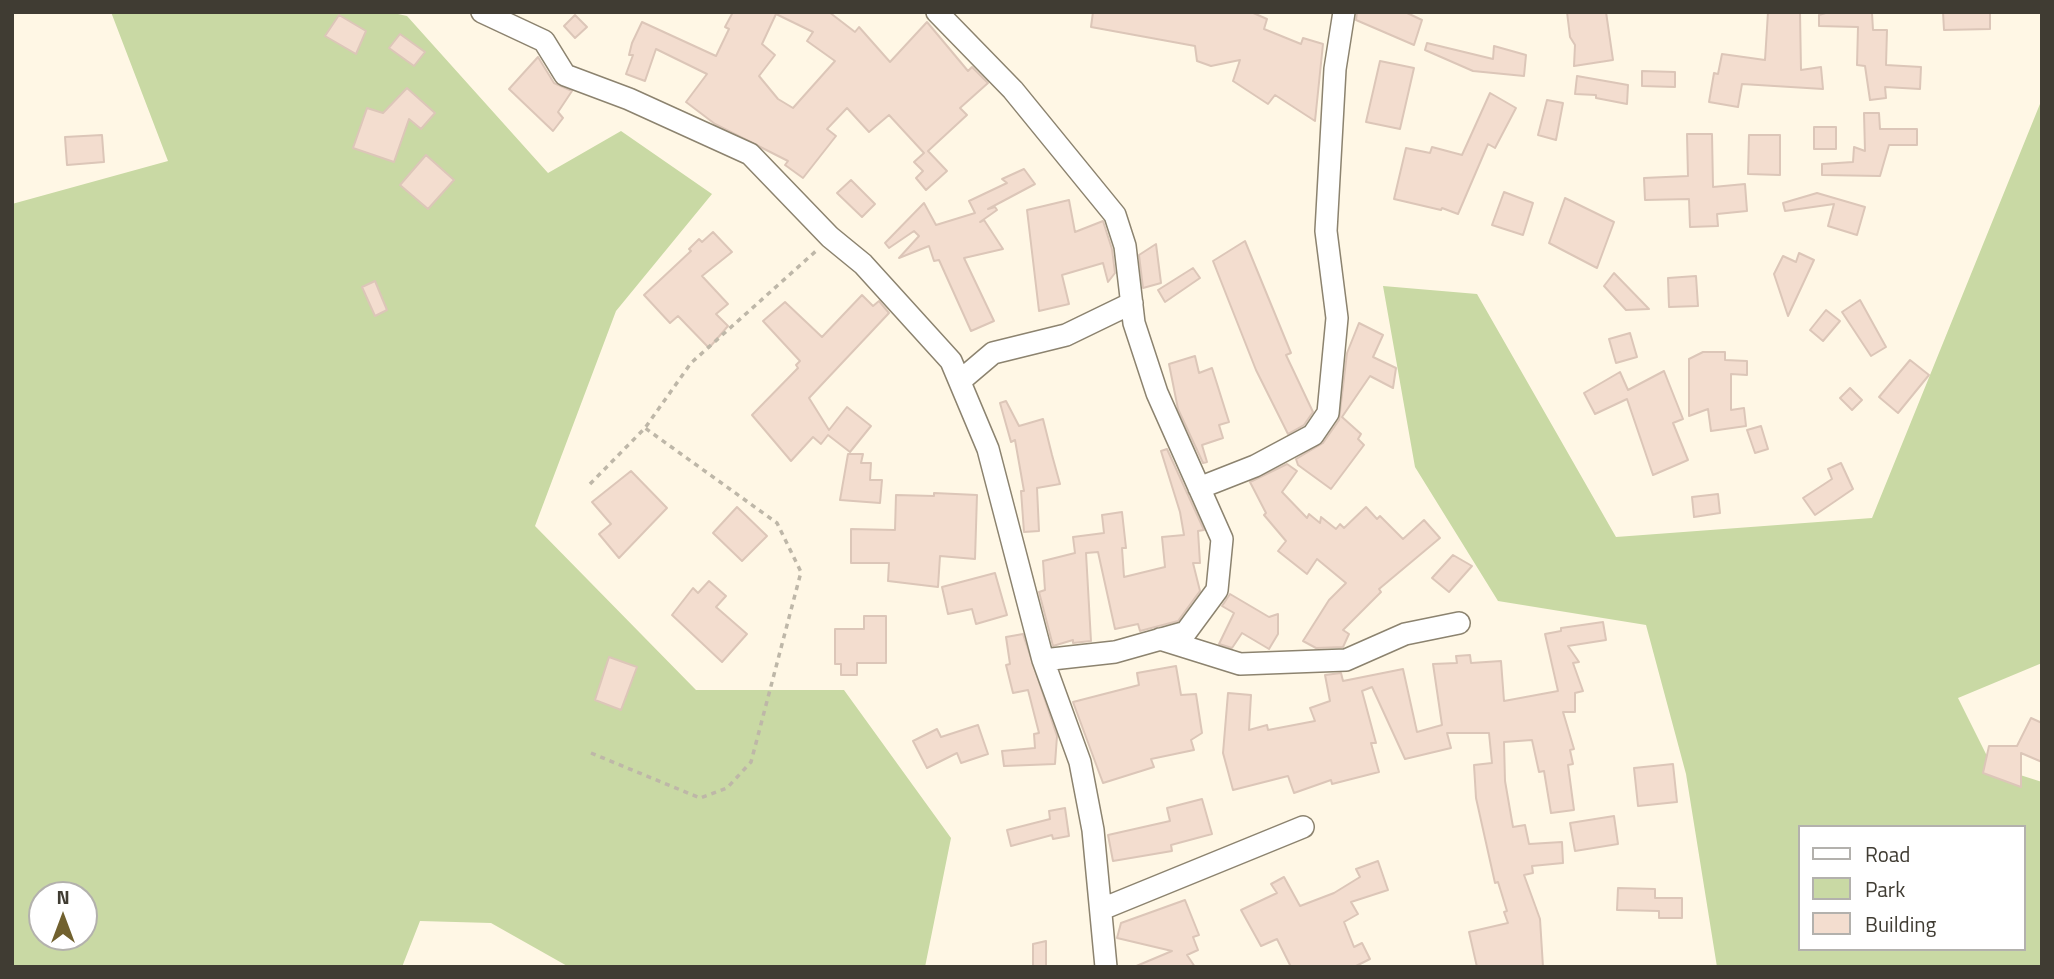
<!DOCTYPE html>
<html>
<head>
<meta charset="utf-8">
<style>
	body { margin:0 }
	#map { position:relative; width:2054px; height:979px; overflow:hidden; background:#fff7e5; font-family:"Titillium Web",sans-serif }
	canvas { display:block }
	.frame { position:absolute; inset:0; border:14px solid #403c33; pointer-events:none }
	.legend { position:absolute; left:1798px; top:825px; width:228px; height:126px; box-sizing:border-box; background:#fff; border:2px solid #b3b1ad; margin:0; padding:9px 12px; list-style:none; font-size:21px; color:#403c33 }
	.legend li { display:flex; align-items:center; gap:14px; height:35px }
	.legend b { width:35px; border:2px solid #b3b1ad }
	.north { position:absolute; left:28px; top:881px; width:70px; height:70px; box-sizing:border-box; background:#fff; border:2px solid #b3b1ad; border-radius:50%; rotate:0deg; font-size:19px; font-weight:700; line-height:28px; text-align:center; color:#403c33 }
	.north::after { content:''; display:block; margin:auto; width:24px; height:32px; background:#71612f; clip-path:polygon(50% 0,100% 100%,50% 72%,0 100%) }
</style>
</head>
<body>
<div id="map">
<canvas width="2054" height="979"></canvas>
<div class="frame"></div>
<ul class="legend">
<li><b style="height:9px;background:#fff"></b>Road</li>
<li><b style="height:19px;background:#c9d9a4"></b>Park</li>
<li><b style="height:19px;background:#f3ddcf"></b>Building</li>
</ul>
<div class="north">N</div>
</div>
<script>
const ctx = document.querySelector('canvas').getContext('2d');
ctx.lineJoin = 'round';
function fill(path, color) {
  ctx.fillStyle = color;
  ctx.fill(path, 'evenodd');
}
function trace(path, color, width, dash) {
  ctx.strokeStyle = color;
  ctx.lineWidth = width;
  ctx.lineCap = dash ? 'butt' : 'round';
  ctx.setLineDash(dash || []);
  ctx.stroke(path);
}
fill(new Path2D(`
	M111,12H389L407,16L548,173L621,131L712,194L616,311L535,526L696,690H844L951,838L925,967H569L491,923L420,921L402,967H12V204L168,161ZM42,895H84V937H42Z
	M2042,99V663L1958,698L1992,766L2042,782V967H1717L1686,774L1646,625L1498,601L1415,467L1383,286L1477,294L1616,537L1872,518ZM1800,827H2024V949H1800Z`), '#c9d9a4');
const building = new Path2D(`
	M733,12H829L855,32L859,27L890,62L927,22L968,71L972,67L988,83L960,108L967,115L928,151L947,171L926,190L916,178L923,171L914,162L924,153L889,115L869,132L847,108L827,129L836,136L803,178L785,165L788,161L715,124L686,102L707,74L656,49L645,81L626,74L633,55H629L632,43L642,22L716,56L729,29L725,27ZM776,14L813,32L807,41L835,61L793,108L778,99L759,76L775,55L762,44Z
	M1093,12H1251L1267,19L1264,29L1301,44L1303,38L1323,44L1315,121L1275,95L1268,104L1233,81L1240,60L1211,66L1197,61L1195,46L1091,27Z
	M1357,12H1405L1422,20L1414,45L1356,20Z
	M1567,12H1606L1613,60L1574,66L1575,45L1570,37Z
	M1768,12H1800L1801,70L1821,67L1823,89L1742,84L1738,107L1709,102L1714,73L1718,74L1722,54L1765,60Z
	M1829,12L1872,13L1873,30H1887L1886,65L1921,67L1920,89L1885,87L1886,98L1870,100L1865,66L1857,65L1858,27L1819,26V15Z
	M1943,12H1990V29L1944,30Z
	M339,15L366,31L356,54L325,36Z
	M575,15L587,27L575,38L564,26Z
	M400,34L425,52L414,66L389,48Z
	M1427,43L1493,59L1494,46L1526,55L1524,76L1473,71L1425,50Z
	M538,57L554,83L572,91L558,112L563,118L553,131L509,89Z
	M1380,61L1414,68L1400,129L1366,122Z
	M1642,71L1675,72V87L1642,86Z
	M1577,76L1628,85L1627,104L1596,98V95L1575,94Z
	M407,88L435,113L421,129L409,119L394,162L353,148L367,108L383,113Z
	M1490,93L1516,108L1495,148L1488,144L1458,214L1442,208L1441,210L1394,199L1406,148L1430,153L1432,147L1462,155Z
	M1547,100L1563,103L1556,140L1538,135Z
	M1864,113H1879L1880,129H1917V145H1889L1880,176L1822,175V164L1853,162L1854,147L1865,151Z
	M1814,127H1836V149H1814Z
	M1687,134H1712L1713,187L1745,184L1747,211L1717,214L1718,226L1690,227L1689,199L1645,200L1644,178L1688,176Z
	M102,135L104,162L67,165L65,137Z
	M1749,135H1780V175L1748,174Z
	M426,155L454,180L428,209L400,185Z
	M1024,169L1035,184L988,209L995,207L997,210L980,222L984,220L1003,249L964,258L994,321L971,331L939,260L934,261L929,246L899,258L919,236L914,231L889,248L885,243L924,203L936,225L975,213L969,201L1007,183L1002,179Z
	M851,180L875,204L862,217L837,193Z
	M1504,192L1533,203L1523,235L1492,225Z
	M1817,193L1865,207L1857,235L1828,226L1834,204L1785,211L1783,203Z
	M1565,198L1614,222L1597,268L1549,243Z
	M1069,200L1075,232L1103,221L1112,249L1115,273L1108,282L1103,263L1062,275L1069,304L1039,311L1027,210Z
	M713,232L732,252L702,276L728,304L716,314L728,326L709,348L678,316L670,323L644,295L691,251L689,249L699,239L702,242Z
	M1245,241L1291,353L1286,355L1313,412L1304,425L1288,434L1256,370L1213,261Z
	M1156,244L1161,283L1143,288L1139,255Z
	M1799,253L1814,260L1788,316L1774,274L1783,256L1796,262Z
	M1193,268L1200,278L1165,302L1158,290Z
	M1614,273L1649,309L1626,310L1604,286Z
	M1696,276L1698,306L1669,307L1668,278Z
	M375,281L387,310L375,316L362,287Z
	M862,295L873,306L879,301L889,313L809,398L829,430L847,407L871,426L850,452L828,435L821,444L813,437L791,461L752,415L798,368L796,365L800,361L763,321L785,302L822,337Z
	M1860,300L1886,347L1871,356L1842,312Z
	M1826,310L1840,321L1823,341L1810,330Z
	M1359,323L1383,335L1373,357L1396,368L1393,388L1370,376L1342,417L1361,434L1358,439L1364,445L1331,489L1298,465L1296,459L1323,443L1339,420L1347,353Z
	M1630,333L1637,357L1616,363L1609,339Z
	M1703,352H1725V360L1747,361V375L1731,374V410L1744,408L1746,426L1711,431L1708,409L1689,416V359Z
	M1195,356L1199,373L1212,368L1229,422L1219,425L1223,438L1202,445L1207,462L1203,463L1178,409L1169,364Z
	M1910,360L1929,375L1898,413L1879,397Z
	M1664,371L1683,419L1673,423L1688,460L1653,475L1627,399L1595,414L1584,393L1620,372L1628,390Z
	M1850,388L1862,400L1852,410L1840,398Z
	M1006,401L1019,426L1043,419L1052,455L1060,484L1037,488L1039,531L1024,532L1021,491H1024L1015,440L1011,442L1000,403Z
	M1761,426L1768,449L1755,453L1747,430Z
	M1167,449L1204,530L1198,531L1200,563H1193L1200,591L1178,621L1140,631L1138,624L1115,629L1098,552L1086,553L1091,641L1073,643V640L1053,646L1039,592L1045,590L1043,561L1075,553L1073,537L1104,533L1102,515L1122,512L1126,548H1122L1124,577L1165,567L1162,537L1184,535L1180,512L1161,451Z
	M848,454H863L861,463H871L870,480H882L880,503L840,500Z
	M1841,463L1853,489L1815,515L1803,498L1832,479L1828,469Z
	M1287,464L1297,471L1282,492L1307,518L1309,514L1320,523L1321,517L1336,529L1340,524L1344,528L1366,507L1377,519L1380,516L1403,539L1424,520L1440,538L1379,589L1381,592L1343,630L1349,634L1343,647L1316,648L1303,641L1329,600L1346,583L1317,559L1307,574L1278,551L1286,541L1264,515L1266,513L1250,482Z
	M631,471L667,508L619,558L599,534L611,524L592,502Z
	M934,493L977,495L975,559L940,556L938,587L888,581L889,563H851V529L895,530L896,495L934,496Z
	M1718,494L1720,513L1694,517L1692,497Z
	M737,507L767,536L742,561L713,533Z
	M1453,555L1472,566L1449,592L1432,578Z
	M995,573L1007,615L976,624L972,609L948,614L942,587Z
	M709,581L726,596L716,607L747,634L722,662L672,615L693,588L698,593Z
	M1230,594L1269,617L1278,614V634L1269,649L1242,633L1232,648L1219,644L1234,613L1222,606Z
	M864,616H886V663H857V675H841V664H835V629H864Z
	M1603,622L1606,640L1568,646L1579,662L1573,663L1583,691L1575,693V712H1563L1574,749L1570,750L1573,764L1568,765L1574,810L1551,813L1544,771L1539,772L1532,740L1504,742L1505,781L1513,827L1525,825L1529,844L1562,842L1563,863L1532,866L1533,873L1524,875L1540,919L1543,967H1477L1469,932L1508,923L1504,912L1507,911L1498,882L1495,883L1476,798L1474,765L1492,763L1489,733H1447L1451,748L1405,759L1372,687L1362,691L1376,743H1371L1379,772L1332,784L1331,780L1294,793L1288,776L1233,790L1223,753L1228,693L1251,695L1249,730L1267,725L1268,730L1315,721L1310,708L1330,701L1325,675L1341,673L1343,681L1403,669L1417,732L1442,725L1433,664L1457,663L1456,656L1470,655L1471,663L1501,661L1504,701L1558,691L1545,634L1561,631V628Z
	M1023,634L1057,736L1055,764L1004,766L1002,751L1035,748L1034,734L1039,733L1028,690L1013,693L1006,665L1010,664L1006,637Z
	M609,657L637,667L621,710L595,700Z
	M1176,666L1181,695L1196,694L1202,733L1191,740L1194,750L1151,759L1154,767L1103,783L1073,702L1139,685L1137,673Z
	M2031,718L2042,723V762L2021,753V787L1983,773L1989,746H2017Z
	M978,725L988,754L961,763L957,753L927,768L913,741L937,729L941,737Z
	M1673,764L1677,802L1638,806L1634,768Z
	M1202,799L1212,834L1171,845L1172,851L1113,861L1108,835L1170,821L1167,808Z
	M1065,808L1069,836L1053,839L1052,835L1011,846L1007,830L1050,819L1049,811Z
	M1614,816L1618,844L1575,851L1570,823Z
	M1378,861L1388,890L1351,902L1358,914L1344,922L1354,947L1362,943L1370,959L1354,967H1291L1277,939L1261,946L1241,910L1277,893L1271,884L1284,877L1300,906L1334,893L1360,877L1356,869Z
	M1618,888L1655,889V898H1682V918H1659V911L1617,910Z
	M1185,900L1199,935L1193,937L1198,950L1187,955L1195,967H1134L1172,951L1117,938L1121,923Z
	M1046,941V967H1033V944Z`);
fill(building, '#f3ddcf');
trace(building, '#dcc6b8', 2);
const minor = new Path2D(`
	M482,12L544,41L565,75L629,99L750,154L830,237L863,264L951,361L988,449L1043,660L1080,762L1093,830L1106,967
	M937,12L1013,90L1115,215L1125,246L1134,323L1157,393L1222,539L1217,590L1186,632L1115,652L1043,660
	M960,381L993,353L1066,335L1132,303
	M1199,488L1255,466L1313,435L1328,413L1337,318L1326,231L1335,69L1344,12
	M1160,639L1240,664L1346,660L1405,634L1459,623
	M1102,909L1303,827`);
trace(minor, '#8c836f', 24);
trace(new Path2D(`
	M590,484L645,428L691,363L816,251
	M591,753L700,798L727,788L751,762L801,572L777,523L645,428`), '#beb7a8', 3.5, [5, 5]);
trace(minor, '#fff', 21);
</script>
</body>
</html>
